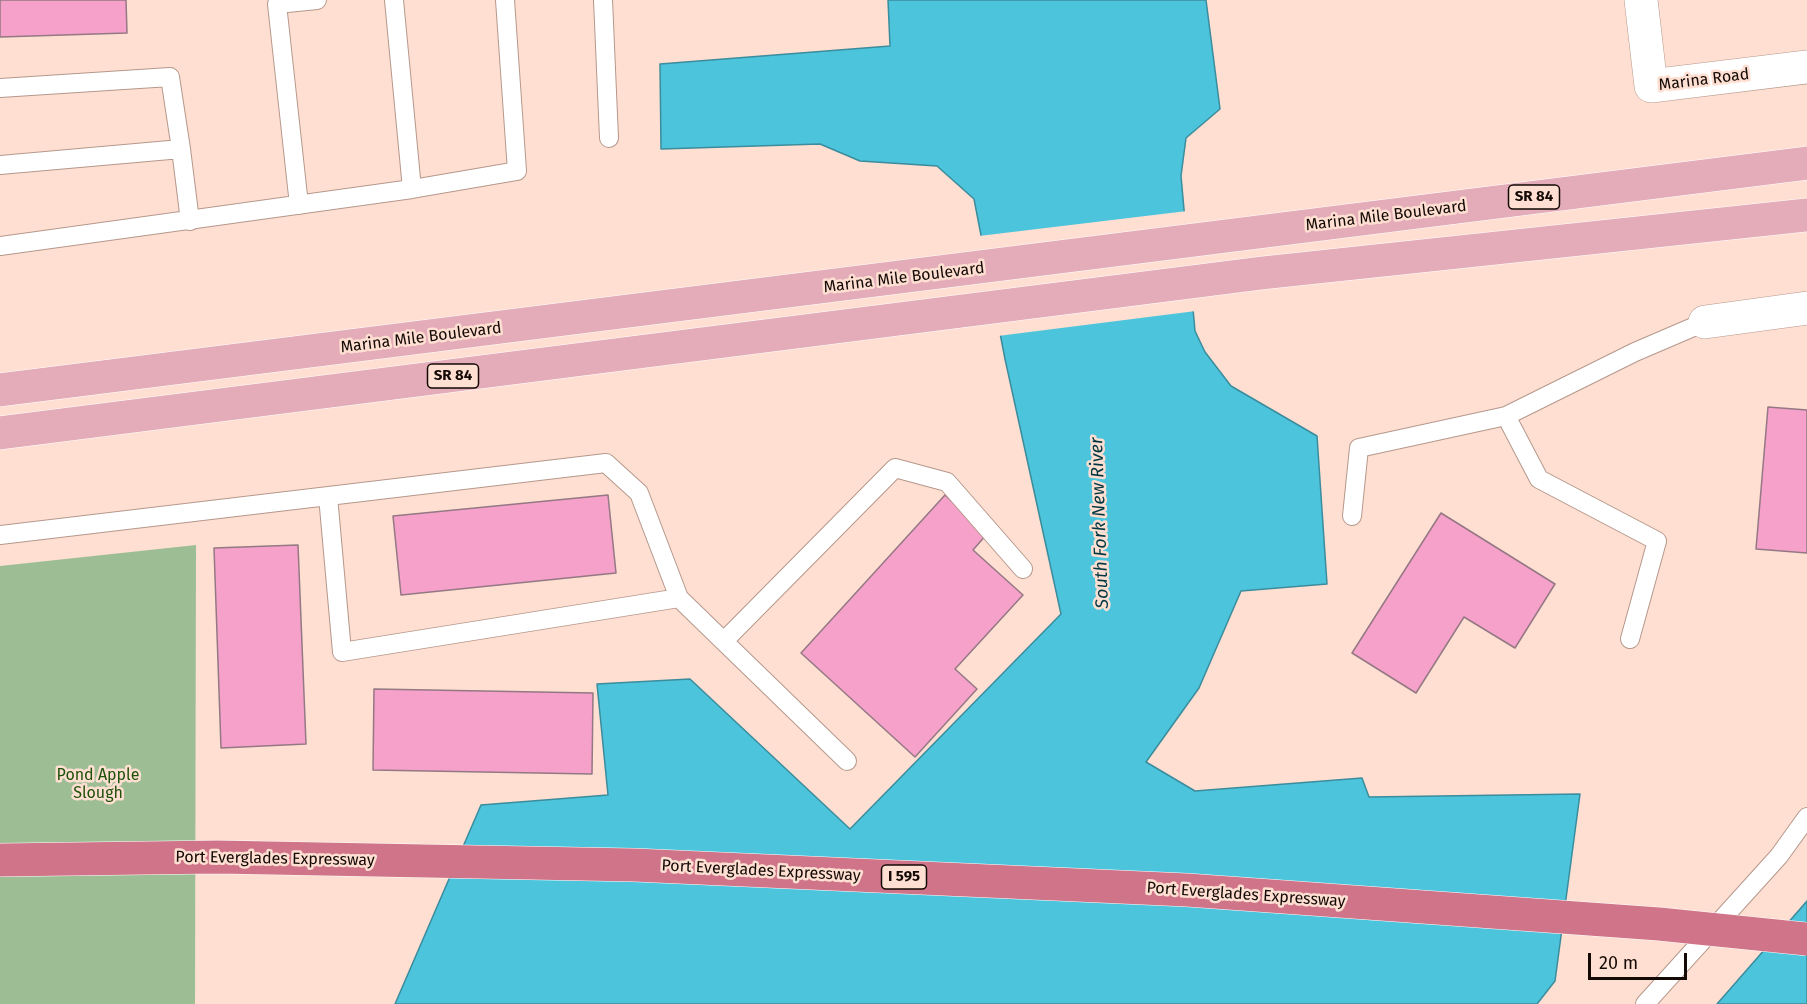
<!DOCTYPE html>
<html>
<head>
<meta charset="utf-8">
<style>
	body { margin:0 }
	#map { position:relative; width:1807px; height:1004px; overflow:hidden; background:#fedfd2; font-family:"Fira Sans",sans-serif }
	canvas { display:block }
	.scale { position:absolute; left:1588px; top:953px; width:99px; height:27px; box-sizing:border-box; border:3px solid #130905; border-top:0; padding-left:8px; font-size:18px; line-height:21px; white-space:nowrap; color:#130905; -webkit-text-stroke:4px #fedfd2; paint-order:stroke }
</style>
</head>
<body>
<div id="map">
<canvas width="1807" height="1004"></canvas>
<div class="scale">20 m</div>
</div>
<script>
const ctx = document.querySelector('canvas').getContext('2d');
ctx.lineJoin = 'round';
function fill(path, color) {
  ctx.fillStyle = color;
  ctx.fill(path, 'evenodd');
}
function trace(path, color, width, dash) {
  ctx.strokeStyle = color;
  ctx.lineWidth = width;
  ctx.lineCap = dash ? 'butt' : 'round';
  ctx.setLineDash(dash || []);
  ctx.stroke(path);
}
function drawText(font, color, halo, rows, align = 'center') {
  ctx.font = font + ' "Fira Sans",sans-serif';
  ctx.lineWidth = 5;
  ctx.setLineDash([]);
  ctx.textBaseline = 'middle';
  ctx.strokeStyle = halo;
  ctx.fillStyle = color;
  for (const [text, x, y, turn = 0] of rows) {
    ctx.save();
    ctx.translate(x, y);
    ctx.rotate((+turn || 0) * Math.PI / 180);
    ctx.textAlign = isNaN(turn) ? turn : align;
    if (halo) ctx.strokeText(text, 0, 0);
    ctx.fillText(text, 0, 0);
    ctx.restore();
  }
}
fill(new Path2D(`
	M196,545L195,1004H0V566Z`), '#9dbe94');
const water = new Path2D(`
	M888,0H1206L1220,109L1186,138L1181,176L1195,331L1205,352L1231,386L1317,436L1327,584L1241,591L1199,688L1146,762L1195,791L1362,778L1369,797L1580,794L1555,981L1537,1004H395L481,805L608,795L597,684L690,679L850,829L1061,614L1005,359L974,199L937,166L860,161L820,144L661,149L660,64L890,46Z
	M1807,901V1004H1717Z`);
fill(water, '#4cc4dc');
trace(water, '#3b8c9c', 1.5);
fill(new Path2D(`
	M1187,211L1196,311L998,336L979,236Z`), '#fedfd2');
const building = new Path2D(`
	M0,0H126L127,33L0,37Z
	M1768,407L1807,410V553L1756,549Z
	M608,495L616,573L401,595L393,516Z
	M945,495L987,534L973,550L1023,595L955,669L977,689L915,757L801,653Z
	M1441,513L1555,584L1515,648L1464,617L1416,693L1352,653Z
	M298,545L306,744L221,748L214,548Z
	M374,689L593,693L592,774L373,770Z`);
fill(building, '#f6a1c9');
trace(building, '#947884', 1.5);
const lane = new Path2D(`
	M394,0L412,189
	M603,0L609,138
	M0,88L170,77L181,149
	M0,165L181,149L190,221
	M299,205L277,4L317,0
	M0,246L412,189L517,171L505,0
	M1506,416L1539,479L1657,541L1630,639
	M1352,516L1359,448L1506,416L1635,352L1705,322
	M0,535L606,463L639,493L679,598L342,652L328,496
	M679,598L847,761
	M724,641L895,468L947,482L1023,569
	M1645,1004L1779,856L1807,817`);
const street = new Path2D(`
	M1641,0L1651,86L1807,67
	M1705,322L1807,308`);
const primary = new Path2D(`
	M0,390L1807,163
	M0,433L1262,273L1807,215`);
trace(lane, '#b5988c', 20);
trace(street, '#b5988c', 34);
trace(primary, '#fff', 34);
trace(lane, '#fff', 18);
trace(street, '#fff', 33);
trace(primary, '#e3acb8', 33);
const highwayBridge = new Path2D(`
	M0,860L218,857L634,865L1187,890L1659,924L1807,939`);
trace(highwayBridge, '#fff', 34, []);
trace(highwayBridge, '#d07589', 33);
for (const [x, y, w] of [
	[1534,197,51],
	[453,376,51],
	[904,877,45]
]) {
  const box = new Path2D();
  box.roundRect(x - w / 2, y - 12, w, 24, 4.5);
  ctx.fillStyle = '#fedfd2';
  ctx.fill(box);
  trace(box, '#130905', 1.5);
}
drawText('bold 15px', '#130905', null, [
	["SR 84",1534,197],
	["SR 84",453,376],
	["I 595",904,877]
]);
drawText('16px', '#130905', '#fedfd2', [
	["Marina Road",1704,80,-7],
	["Marina Mile Boulevard",1386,216,-7],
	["Marina Mile Boulevard",904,278,-7],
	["Marina Mile Boulevard",421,338,-7],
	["Port Everglades Expressway",275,859,1],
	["Port Everglades Expressway",761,871,3],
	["Port Everglades Expressway",1246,895,4]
]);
drawText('16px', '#1e510a', '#fedfd2', [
	["Pond Apple",98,776],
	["Slough",98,794]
]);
drawText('italic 18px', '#003842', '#fedfd2', [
	["South Fork New River",1100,523,-92]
]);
</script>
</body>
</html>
